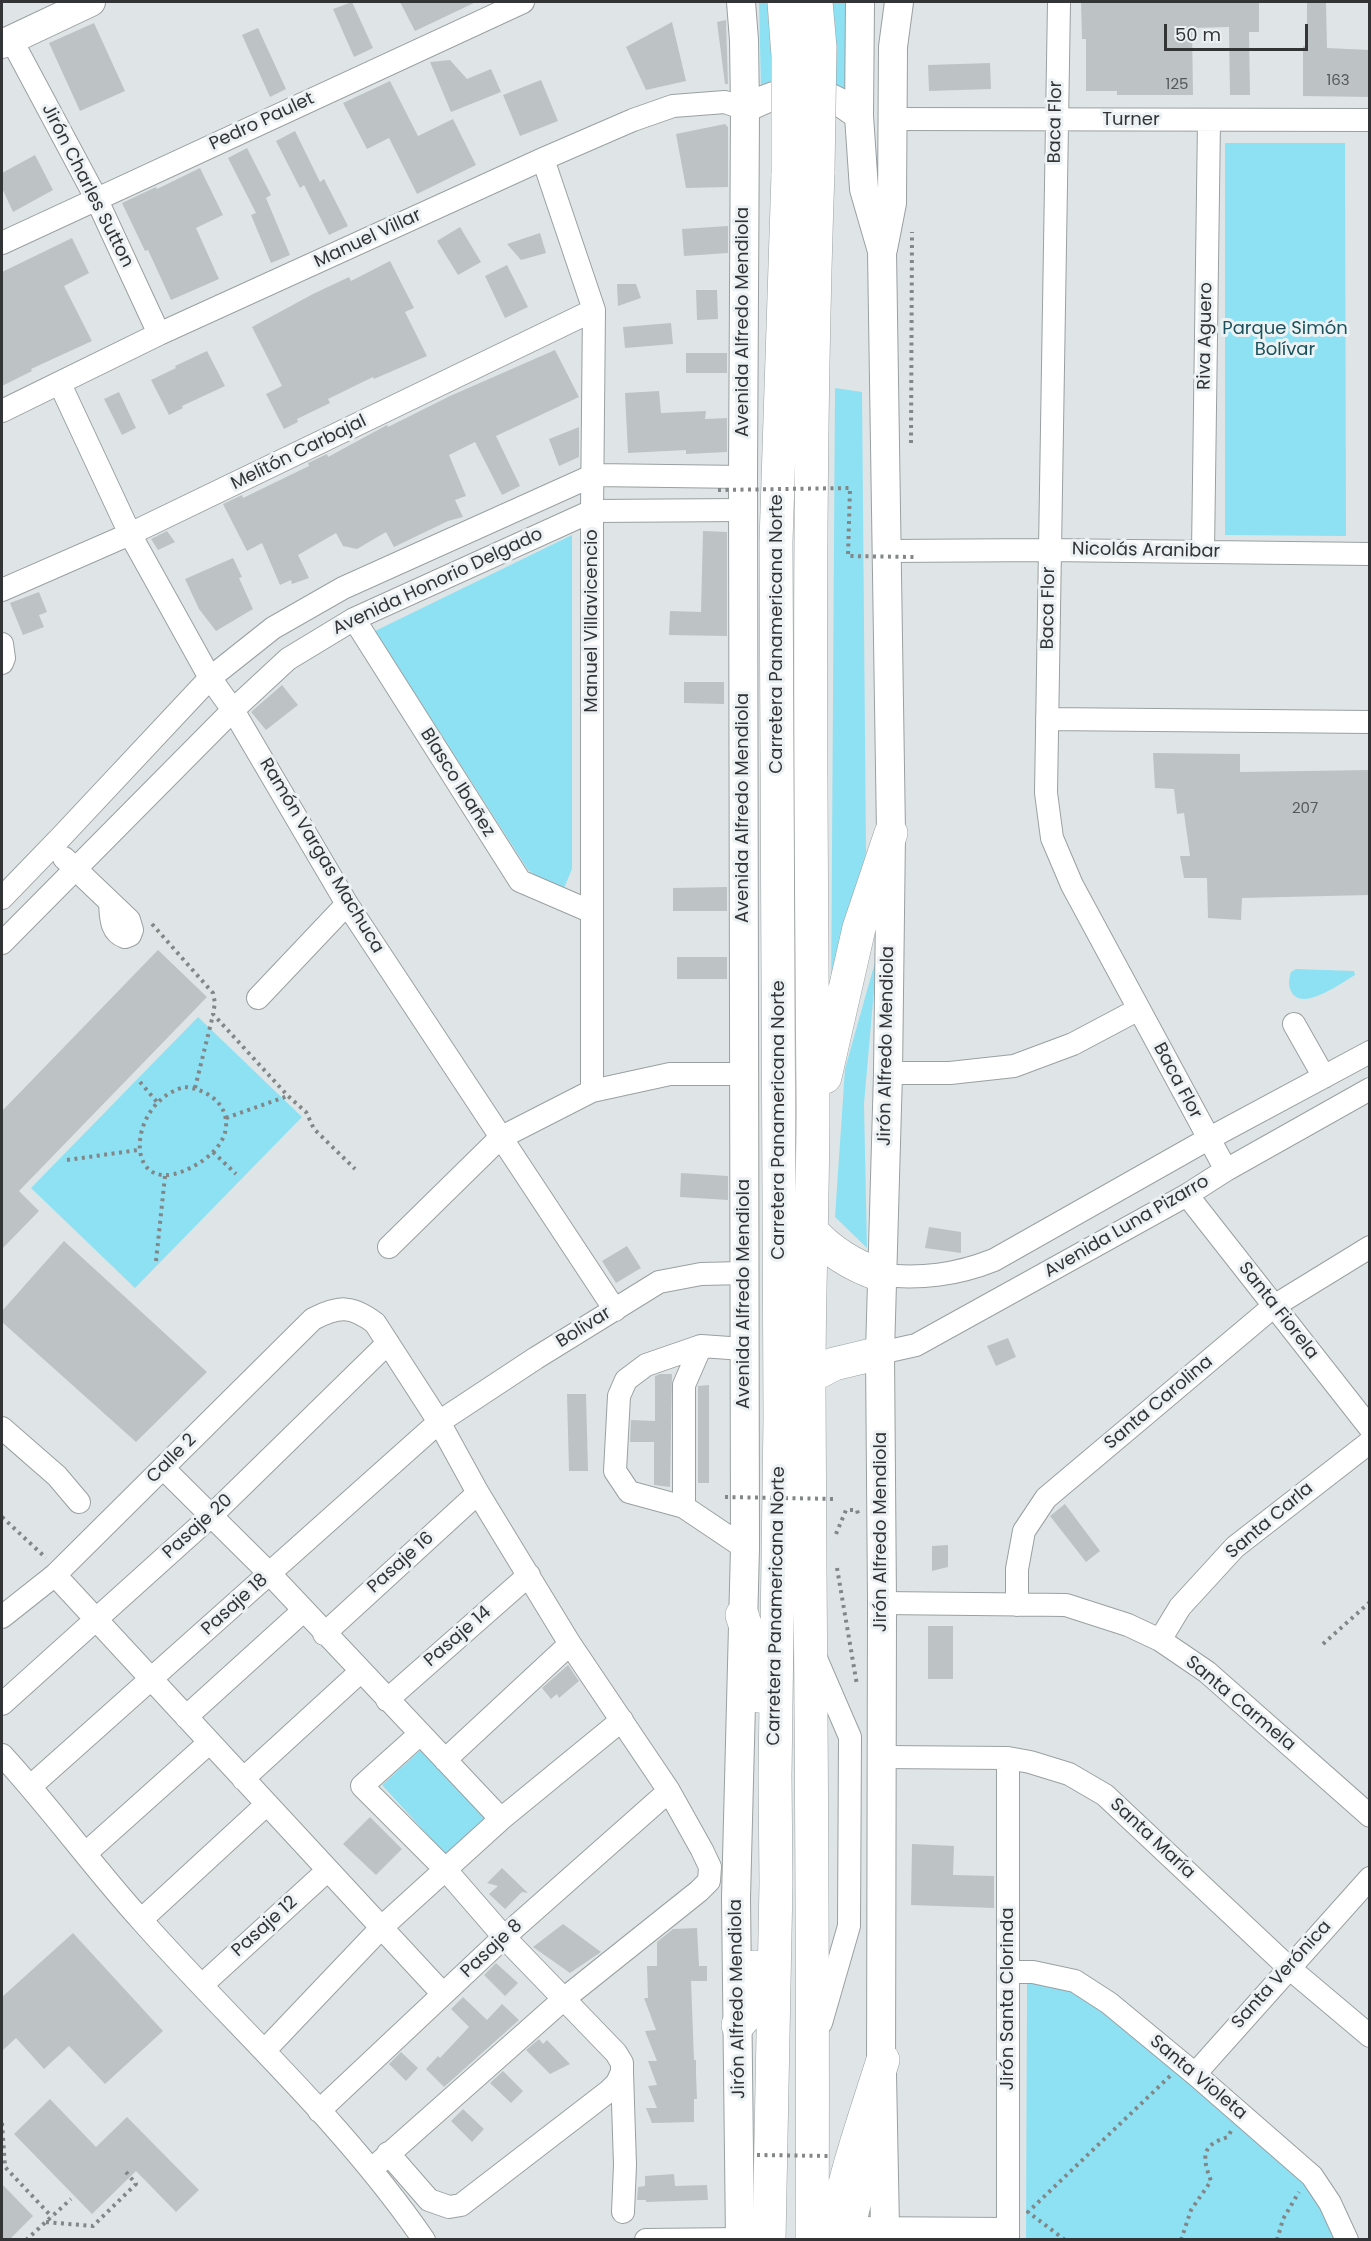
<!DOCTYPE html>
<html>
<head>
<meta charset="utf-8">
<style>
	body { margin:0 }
	#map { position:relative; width:1371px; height:2241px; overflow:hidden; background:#dfe5e6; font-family:Poppins,sans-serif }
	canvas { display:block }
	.frame { position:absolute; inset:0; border:3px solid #323435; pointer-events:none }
	.scale { position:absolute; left:1164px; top:24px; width:144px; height:27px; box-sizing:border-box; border:3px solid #323435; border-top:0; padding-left:8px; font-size:18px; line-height:21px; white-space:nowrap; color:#323435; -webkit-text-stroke:4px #ecf2f3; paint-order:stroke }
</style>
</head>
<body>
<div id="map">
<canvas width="1371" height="2241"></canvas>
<div class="frame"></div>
<div class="scale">50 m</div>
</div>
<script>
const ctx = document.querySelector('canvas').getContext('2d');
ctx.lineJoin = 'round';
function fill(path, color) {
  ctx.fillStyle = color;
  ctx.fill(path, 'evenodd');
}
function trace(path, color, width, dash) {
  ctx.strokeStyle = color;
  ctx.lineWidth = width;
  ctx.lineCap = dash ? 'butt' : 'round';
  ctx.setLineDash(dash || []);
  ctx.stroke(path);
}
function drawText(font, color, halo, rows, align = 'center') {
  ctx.font = font + ' Poppins,sans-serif';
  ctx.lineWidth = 6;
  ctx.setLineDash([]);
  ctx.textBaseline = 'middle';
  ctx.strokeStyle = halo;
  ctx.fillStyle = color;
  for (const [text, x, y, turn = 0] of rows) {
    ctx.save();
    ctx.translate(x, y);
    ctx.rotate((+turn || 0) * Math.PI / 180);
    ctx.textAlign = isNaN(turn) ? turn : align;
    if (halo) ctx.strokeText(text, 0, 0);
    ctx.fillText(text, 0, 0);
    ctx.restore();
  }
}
fill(new Path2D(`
	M759,2H857L852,95L761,89Z
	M1225,143H1345L1346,536L1225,535Z
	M835,388L862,392L866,852L831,1003Z
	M572,535V869L562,893L528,870L375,631Z
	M877,955L864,1104L867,1248L835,1217L845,1069Z
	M1296,969L1354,971L1355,975C1341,983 1301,1013 1291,991C1288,985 1289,979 1291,972Z
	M198,1017L302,1117L135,1288L31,1188Z
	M424,1747L489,1818L447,1856L382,1785Z
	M1027,1980L1074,1988L1110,2011L1307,2182L1342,2240H1026Z`), '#8de1f3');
fill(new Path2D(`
	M352,2L373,48L354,57L333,9Z
	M400,2H476L415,31Z
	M1081,2H1259V32H1249L1250,95H1230L1229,27L1192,28L1193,95H1117V91H1086V39H1082Z
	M1307,2H1326L1327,48L1370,50V97L1303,96V46H1307Z
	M726,20L728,84H725L717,22Z
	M672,22L686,81L646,90L626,47Z
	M94,23L125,91L80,111L49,43Z
	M258,28L286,89L270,97L242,35Z
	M450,60L467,79L491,69L501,92L451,112L430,62Z
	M990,63L991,89L929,91L928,65Z
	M541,80L558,121L520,136L503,95Z
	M390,81L418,136L453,119L476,165L417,194L389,138L367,149L343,103Z
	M725,124L728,127V187L686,188L676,134Z
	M295,131L320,182L324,179L348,226L329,235L304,185L300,188L276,141Z
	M247,148L271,195L266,198L290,255L271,263L251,215L256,213L228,158Z
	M35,155L53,190L13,212L2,188V173Z
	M200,168L223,215L196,228L219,279L171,300L148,250L145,251L122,203L156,187L157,189Z
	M728,226V253L684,256L682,229Z
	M460,227L481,262L458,275L437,241Z
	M540,233L546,253L521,260L507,244Z
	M72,238L89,273L64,286L92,341L31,369L32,371L2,386V272Z
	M390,261L414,308L405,312L427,356L374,379L373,377L328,399L330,403L297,419L298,422L284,429L266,394L282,386L252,327L313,294L349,277L351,281Z
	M507,265L528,307L505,318L485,276Z
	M617,284H636L641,298L618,306Z
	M696,290H717L718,319L697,320Z
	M671,323L673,344L625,348L623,327Z
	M555,350L579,397L496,436L520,486L502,495L475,442L449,455L466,496L455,500L463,517L448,521L394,547L386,532L357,549L343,546L336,533L298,555L309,578L292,584L291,580L280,585L262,543L247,551L223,504L242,495L243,498L309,466L308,463L327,454L328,457L387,425L388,427L450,396Z
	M207,351L225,386L182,406L183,408L169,415L151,380L176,368L175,366Z
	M686,353H727V373H686Z
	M659,391L661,413L706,411L705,419L727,418V452L686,454V450L628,453L625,393Z
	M119,392L136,428L122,435L104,399Z
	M579,427V457L559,466L549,439Z
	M167,531L175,542L158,550L151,539Z
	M703,531L727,532V636L669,635L670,611L701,612Z
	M233,558L242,577L239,578L253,609L216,631L199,609L185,579Z
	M39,592L47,612L39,615L44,627L23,635L10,603Z
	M684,682H724V704L684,703Z
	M282,685L298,705L266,730L251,712Z
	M1153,753L1240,754V772L1370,770V895L1242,898L1241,920L1208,918L1207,878H1184L1180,856H1190L1184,813L1177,814L1174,789L1155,788Z
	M727,887V911H673V888Z
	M158,950L207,997L19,1191L39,1211L2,1249V1111Z
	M677,957H727V979H677Z
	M681,1173L728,1176V1200L680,1197Z
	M929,1227L961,1232V1253L925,1248Z
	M64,1241L207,1372L136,1442L2,1322V1311Z
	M627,1246L641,1268L616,1283L602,1261Z
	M1008,1338L1016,1357L996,1366L987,1346Z
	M660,1374H672L670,1487L654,1485V1442H630L631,1420L655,1421V1376Z
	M709,1385V1483H698V1386Z
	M567,1394H586L588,1471H569Z
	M1065,1504L1100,1551L1086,1562L1050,1516Z
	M948,1545V1567L932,1571V1546Z
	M928,1626H953V1679H928Z
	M568,1665L579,1681L559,1698L557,1694L551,1699L542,1688Z
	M370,1817L402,1849L376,1875L343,1844Z
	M912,1844L954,1846L953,1875L994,1876V1908L911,1905Z
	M502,1868L528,1893L522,1892L505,1909L489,1894L498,1886L487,1883Z
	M563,1924L601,1952L570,1973L533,1947Z
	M697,1928L699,1966H707V1981H691L694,2060H696V2075L697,2099H694V2122L652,2123L646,2108H657L648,2086L657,2085L648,2061H657L645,2031L656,2030L644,1998H648L647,1966H657V1942L673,1929Z
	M73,1933L163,2031L105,2084L69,2046L44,2069L16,2038L2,2051V1997Z
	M496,1963L518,1983L505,1996L484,1975Z
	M463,1997L487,2020L502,2004L519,2020L444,2087L426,2069L438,2056L440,2058L469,2027L451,2009Z
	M539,2039L543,2044L547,2040L570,2064L550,2074L526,2050Z
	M401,2052L418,2068L406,2081L389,2064Z
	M503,2071L523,2091L511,2103L490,2083Z
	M50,2099L96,2147L127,2117L199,2190L176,2212L136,2171L92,2214L14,2134Z
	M463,2109L484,2129L472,2142L451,2121Z
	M674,2174L675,2186L707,2185L708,2200L646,2202V2200H637L638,2187L645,2186V2176Z
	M2,2184L33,2216L9,2240H2Z`), '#bdc3c4');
const minor = new Path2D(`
	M1059,2L1046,793L1052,838L1072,885L1226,1170
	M11,39L96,198L159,334
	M892,119L1370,120
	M543,159L594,310L592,511V1091
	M2,243L523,2
	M60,384L130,534L210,678L233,710L347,904L615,1310
	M2,411L159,334L543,159L633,120L673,106L725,102L745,109
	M887,551L1049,550L1370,554
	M1203,552L1209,120
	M2,590L130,534L594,310
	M354,619L520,881L592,912
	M2,644L4,658L2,663
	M1047,719L1370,722
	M64,858L129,920L132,930L130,935L125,937C110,932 111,916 110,903
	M2,898L61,837L210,678L273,628L343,588L594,475L743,477
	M2,943L233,710L288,659L354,619L592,511L743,510
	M258,998L347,904
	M1294,1024L1324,1077
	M888,1073H950L1014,1066L1073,1044L1139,1009
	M1187,1195L1370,1428
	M389,1247L500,1138L592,1091L670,1074H743
	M881,1275C922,1279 956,1275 994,1260L1208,1139L1370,1052
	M744,1349L701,1346L684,1385V1507L745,1548
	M880,1353L916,1345L1187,1195L1226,1170L1370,1089
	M2,1428L57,1476L79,1502
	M163,1468L270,1574L501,1819
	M684,1507L629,1492L615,1471L619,1396L626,1380L646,1365L701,1346
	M55,1575L443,1994
	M882,1603L1066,1605L1128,1625L1160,1640L1207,1672L1370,1816
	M1017,1605V1569L1024,1531L1046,1498L1274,1306L1370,1247
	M2,1617L55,1575L313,1319C339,1306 351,1305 375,1323L439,1422L478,1493L570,1644L669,1791L702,1850L710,1867L709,1881L699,1891L565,1998L372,2169
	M324,1634L478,1493
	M1160,1640L1180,1607L1235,1547L1370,1442
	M815,1656L850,1737L849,1926L821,2023
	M387,1700L529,1575
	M2,1704L212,1515L388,1343
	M186,1717L303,1611
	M420,1734L362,1786L445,1869L504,1937L616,2053L622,2063V2072L625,2165L623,2212
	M2,1755C51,1808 93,1867 142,1921C236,2027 343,2122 424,2240
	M882,1757L1008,1758L1030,1762L1069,1774L1105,1795L1288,1967L1370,2036
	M445,1760L570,1644
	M243,1779L360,1672
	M31,1786L439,1422L536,1358L659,1282L701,1274L744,1273
	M86,1853L210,1742
	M141,1920L267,1804
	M1008,1972H1033L1075,1981L1109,2003L1195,2074L1312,2176L1330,2203L1347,2240
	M202,1985L328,1870
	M265,2050L382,1927L501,1819L622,1720
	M1195,2074L1370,1878
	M319,2111L504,1937L669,1791
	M388,2153L429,2200L449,2207L461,2205L609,2091L617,2083L622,2072
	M851,2228L1007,2229
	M646,2240L740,2239
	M1008,2240V1758`);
const major = new Path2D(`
	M860,2L859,116L864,189L882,251L891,833L888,1073L880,1353L882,1603L881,2082
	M2,44L91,2
	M745,109C789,85 819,83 859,116
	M883,249L892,203L893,47L899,2
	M882,2074L885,2228
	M740,2240L736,1898L745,1548L743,477L745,109L744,40L741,2
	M848,2240L872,2140`);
const highway = new Path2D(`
	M825,1077L859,928L891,833
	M810,1229C830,1252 853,1266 881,1275
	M809,1377L834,1364L880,1353
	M742,1615L757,1662L758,1696
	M738,2025L753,2007L755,1967
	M769,2240L776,1883L775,1775L780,1418L776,542L788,174
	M812,2240C814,1952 810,1664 809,1377C809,1286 813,1196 813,1106C811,794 807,483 818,171
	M833,2240C843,2178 864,2120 883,2060`);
trace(minor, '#9aa0a1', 24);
trace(major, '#9aa0a1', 30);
trace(highway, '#9aa0a1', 34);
trace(new Path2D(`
	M911,443L912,232
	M152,924L213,993L215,1003L213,1014L288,1096L306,1112L314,1129L355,1169
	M140,1082L157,1102
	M185,1087C206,1089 228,1103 226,1127C225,1142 211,1156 199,1163C122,1211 123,1102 185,1087Z
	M195,1088L213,1015
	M226,1118L288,1096
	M213,1152L236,1174
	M67,1160L138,1150
	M156,1261L165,1176
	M2,1517L46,1558
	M836,1534L846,1510H857L858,1514
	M837,1568L857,1685
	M1323,1644L1370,1602
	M2,2123L5,2167L52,2217
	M46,2222L93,2226L136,2184L126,2172
	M26,2240L71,2199
	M1065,2240L1028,2212L1170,2076
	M1181,2240L1191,2210L1211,2181C1202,2157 1201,2145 1228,2137L1231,2131
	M1277,2240L1283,2219L1299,2192`), '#828687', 4, [3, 4.5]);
trace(minor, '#fff', 22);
trace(major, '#fff', 28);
trace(highway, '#fff', 33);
const highwayBridge = new Path2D(`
	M784,2L788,56V174
	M816,2L820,47L818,171`);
trace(highwayBridge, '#9aa0a1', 34, []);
trace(new Path2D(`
	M718,490L850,488L848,556L914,557
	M725,1497L836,1499
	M757,2155L829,2156`), '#828687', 4, [3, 4.5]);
trace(highwayBridge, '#fff', 33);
drawText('15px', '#555859', null, [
	["163",1338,81],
	["125",1177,85],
	["207",1305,809]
]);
drawText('18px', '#323435', '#ecf2f3', [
	["Turner",1131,120],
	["Pedro Paulet",262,122,-25],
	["Baca Flor",1056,122,-89],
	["Jirón Charles Sutton",87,186,63],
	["Manuel Villar",368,239,-25],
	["Avenida Alfredo Mendiola",743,322,-90],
	["Riva Aguero",1206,336,-89],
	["Melitón Carbajal",299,453,-26],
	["Nicolás Aranibar",1146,551,1],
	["Avenida Honorio Delgado",438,582,-25],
	["Baca Flor",1049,608,-89],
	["Manuel Villavicencio",592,621,-90],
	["Carretera Panamericana Norte",777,634,-90],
	["Blasco Ibañez",457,783,58],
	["Avenida Alfredo Mendiola",743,808,-90],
	["Ramón Vargas Machuca",321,856,59],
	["Jirón Alfredo Mendiola",887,1046,-89],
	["Baca Flor",1177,1081,62],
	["Carretera Panamericana Norte",779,1120,-90],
	["Avenida Luna Pizarro",1127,1227,-30],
	["Avenida Alfredo Mendiola",744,1294,-90],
	["Santa Fiorela",1278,1311,52],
	["Bolivar",584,1328,-32],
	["Santa Carolina",1159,1403,-40],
	["Calle 2",172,1459,-45],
	["Santa Carla",1270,1521,-40],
	["Pasaje 20",198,1527,-42],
	["Jirón Alfredo Mendiola",881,1532,-90],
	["Pasaje 16",401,1563,-42],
	["Pasaje 18",235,1605,-42],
	["Carretera Panamericana Norte",777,1606,-89],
	["Pasaje 14",458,1637,-41],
	["Santa Carmela",1240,1704,40],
	["Santa María",1152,1839,43],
	["Pasaje 12",265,1927,-42],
	["Pasaje 8",492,1949,-43],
	["Santa Verónica",1282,1975,-48],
	["Jirón Alfredo Mendiola",738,1999,-91],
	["Jirón Santa Clorinda",1008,1999,-90],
	["Santa Violeta",1198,2078,40]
]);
drawText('18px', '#18505b', '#ecf2f3', [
	["Parque Simón",1285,329],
	["Bolívar",1285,350]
]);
</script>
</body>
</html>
